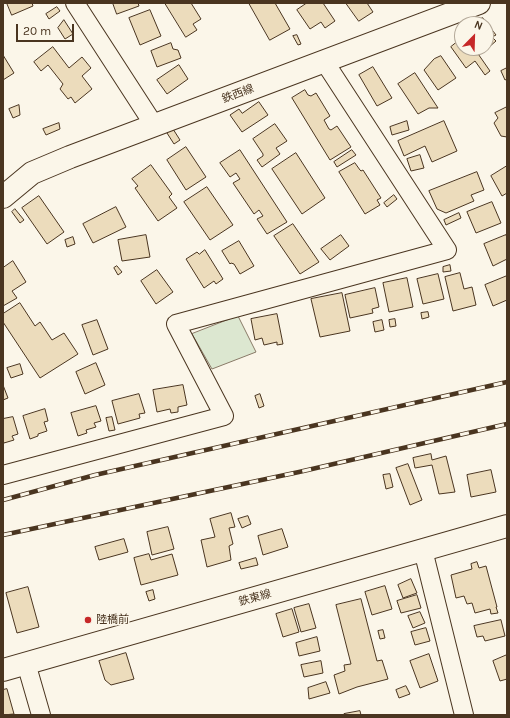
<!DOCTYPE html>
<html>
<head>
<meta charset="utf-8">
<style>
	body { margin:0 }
	#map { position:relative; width:510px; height:718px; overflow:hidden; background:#fbf6e9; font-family:Karla,sans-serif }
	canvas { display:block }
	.frame { position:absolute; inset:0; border:4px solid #4a3520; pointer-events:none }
	.north { position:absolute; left:454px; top:16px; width:40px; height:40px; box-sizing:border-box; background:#fbf6e9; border:1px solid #b4a999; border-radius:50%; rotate:23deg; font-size:11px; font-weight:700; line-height:16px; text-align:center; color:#4a3520 }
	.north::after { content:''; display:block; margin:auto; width:14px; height:18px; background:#c62828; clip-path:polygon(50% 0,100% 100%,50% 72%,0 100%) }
	.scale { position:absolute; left:16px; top:24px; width:58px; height:18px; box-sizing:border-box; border:2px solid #4a3520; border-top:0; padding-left:5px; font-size:12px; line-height:14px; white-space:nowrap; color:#4a3520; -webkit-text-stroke:3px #fbf6e9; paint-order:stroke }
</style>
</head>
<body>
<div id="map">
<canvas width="510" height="718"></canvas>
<div class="frame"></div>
<div class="north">N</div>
<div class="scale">20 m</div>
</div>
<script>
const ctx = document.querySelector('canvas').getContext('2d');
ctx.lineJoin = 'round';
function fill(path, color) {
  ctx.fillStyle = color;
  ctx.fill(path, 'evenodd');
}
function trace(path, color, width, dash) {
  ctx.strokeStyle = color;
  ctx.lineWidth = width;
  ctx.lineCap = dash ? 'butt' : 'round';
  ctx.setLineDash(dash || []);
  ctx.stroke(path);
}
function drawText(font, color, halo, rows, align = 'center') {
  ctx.font = font + ' Karla,"Noto Sans JP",sans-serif';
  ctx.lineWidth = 3;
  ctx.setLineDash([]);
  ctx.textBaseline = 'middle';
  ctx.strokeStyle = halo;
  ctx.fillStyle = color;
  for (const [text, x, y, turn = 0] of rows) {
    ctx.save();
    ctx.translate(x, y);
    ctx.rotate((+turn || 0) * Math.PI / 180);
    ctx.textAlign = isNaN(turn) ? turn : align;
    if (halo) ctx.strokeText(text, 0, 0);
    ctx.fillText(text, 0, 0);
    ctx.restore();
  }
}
const green = new Path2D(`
	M238,316L256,352L212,369L192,334Z`);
fill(green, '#dce7d0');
trace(green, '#887966', 1);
const building = new Path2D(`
	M7,3H32L33,6L12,15Z
	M113,3H138L139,6L117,14Z
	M165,3H191L201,19L193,24L197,30L186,37Z
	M249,3H275L290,29L270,40Z
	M307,3H323L335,21L325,28L321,22L310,29L297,10Z
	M346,3H367L373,12L359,21Z
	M57,7L60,11L49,19L46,14Z
	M150,10L161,36L140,45L129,18Z
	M483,18L496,35L492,37L496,41L489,47L486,43V24H467Z
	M64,20L73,34L65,39L58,28Z
	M297,35L301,44L298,45L293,36Z
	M462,38V48H474L490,71L485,75L475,61L466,68L451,47Z
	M171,43L173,49L178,50L181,58L157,67L151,51Z
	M53,47L69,68L82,57L91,68L82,76L92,89L75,103L71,97L68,99L60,89L63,84L48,65L41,71L34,62Z
	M3,55L14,73L3,80Z
	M441,56L456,78L438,90L424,70L434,59Z
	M179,65L188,79L167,94L157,80Z
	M373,67L392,98L377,106L359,75Z
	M507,68V79L505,80L501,71Z
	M415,73L438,108H429L418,114L398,84Z
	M305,90L308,95L311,96L316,93L330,116L324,120L329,129L331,130L337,126L351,147L330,160L292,98Z
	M259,102L268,115L242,132L230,115L239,109L242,113Z
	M19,105L20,115L13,118L9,109Z
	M507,107V137L501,136L494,123L498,118L495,113Z
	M407,121L409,130L392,135L390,127Z
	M444,121L457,151L432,162L425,146L404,156L398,141Z
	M59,123L60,129L46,135L43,129Z
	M275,124L287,141L276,148L280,154L262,167L257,160L263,156V154L253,139Z
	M173,129L180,140L174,144L167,133Z
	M186,147L206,177L186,190L167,160Z
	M240,150L287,222L267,234L257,219L263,216L259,210L254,214L233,183L240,179L236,173L230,177L220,163Z
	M352,150L356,155L337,167L334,162Z
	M296,153L325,198L302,214L272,169Z
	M420,155L424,168L411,171L407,159Z
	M355,163L360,170L361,171L363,170L381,198L377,200L380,205L365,214L339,172Z
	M151,165L172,194L169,197L177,208L158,221L135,188L138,186L132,179Z
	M507,166V193L502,196L491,176Z
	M477,172L484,190L471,195L474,201L446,213L437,209L429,191Z
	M207,187L233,225L210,240L184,202Z
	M394,195L397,199L387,207L384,203Z
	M39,196L64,232L47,244L22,208Z
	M492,202L501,223L476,233L467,212Z
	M116,207L126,227L93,243L83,224Z
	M15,209L24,220L20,223L12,212Z
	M459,213L461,218L446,225L444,220Z
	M293,224L319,262L300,274L274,236Z
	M146,235L150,257L122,261L118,240Z
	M341,235L349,246L330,260L321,249Z
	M506,235L507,238V259L493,266L484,244Z
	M73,237L75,244L67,247L65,240Z
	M239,241L254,266L240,274L234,264L231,263L230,264L222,251Z
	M205,250L223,279L216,284L214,281L204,288L186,259L197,252L199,254Z
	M13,261L26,282L12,291L17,298L3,306V268Z
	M450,265L451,271L443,272V267Z
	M117,266L122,272L118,275L114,268Z
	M157,270L173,292L156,304L141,281Z
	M460,273L464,289L472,287L476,305L453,311L445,277Z
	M438,274L444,299L423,304L417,279Z
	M507,276V300L493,306L485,285Z
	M407,278L413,307L389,312L383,283Z
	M375,288L379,307L372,309L373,313L350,318L345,295Z
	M342,293L350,331L320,337L311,299Z
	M20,303L35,326L40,322L52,340L64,333L78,354L40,378L3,322V314Z
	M428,312L429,317L422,319L421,313Z
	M277,314L283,344L277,345V342L264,345L262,338L255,340L251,319Z
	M395,319L396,326L390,327L389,320Z
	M97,320L108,349L93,355L82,325Z
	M382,320L384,330L375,332L373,322Z
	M96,363L105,385L85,394L76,372Z
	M20,364L23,374L11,378L7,368Z
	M3,385L8,398L3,400Z
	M183,385L187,405L178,407V412L171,413L170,409L157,412L153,390Z
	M139,394L145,413L139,414L140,418L118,424L112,401Z
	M260,394L264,406L259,408L255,396Z
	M96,406L101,421L94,423L96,427L86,430L87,433L78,436L71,413Z
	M45,409L48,421L44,422L47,431L38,434V436L30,439L23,416Z
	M13,417L18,434L12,436L14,440L4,443L3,440V419Z
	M112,417L115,430L109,431L106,418Z
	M431,454L432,460L446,456L455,492L439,494L432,465L415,468L413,458Z
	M408,464L422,500L410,505L396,468Z
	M491,470L496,492L471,497L467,475Z
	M390,474L393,487L386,489L383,475Z
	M231,513L235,527L229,528L233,544L229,546L231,560L207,567L201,540L215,537L210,519Z
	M248,516L251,524L242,528L238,519Z
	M168,527L174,549L152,555L147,532Z
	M282,529L288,547L263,555L258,536Z
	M124,539L128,552L99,560L95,547Z
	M149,554L151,560L172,554L178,575L141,585L134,558Z
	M256,558L258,565L241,569L239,563Z
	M477,562L479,568L486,566L497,607H496L498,613L491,614L490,609L475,613L472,603L467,604L464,596L456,598L451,575L472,569L471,564Z
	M411,579L417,593L403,598L398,585Z
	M385,586L392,609L372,615L365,592Z
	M28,587L39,627L17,633L6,593Z
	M153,590L155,599L149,601L146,592Z
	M417,595L421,608L401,613L397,601Z
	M361,599L377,661L382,660L388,679L357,687L339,694L334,675L345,671L344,665L351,664L336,605Z
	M309,604L316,628L301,632L294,608Z
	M292,609L299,632L283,637L276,614Z
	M420,612L425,623L413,628L408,616Z
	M501,620L505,636L485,641L483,636L477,637L474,626Z
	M426,628L430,641L415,645L411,632Z
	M383,630L385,638L380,639L378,631Z
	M317,637L320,651L299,656L296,643Z
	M126,653L134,679L111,685L105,680L99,661Z
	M429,654L438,681L420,688L410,661Z
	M507,655V679L500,681L493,661Z
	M321,661L323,673L304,677L301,665Z
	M326,682L330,693L309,699L308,688Z
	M406,686L410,694L399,698L396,690Z
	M7,689L14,714L3,715V690Z
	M360,711L361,715H344V714Z`);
fill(building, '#ecdcbc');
trace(building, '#4a3520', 1);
const minor = new Path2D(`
	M75,3L154,125
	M3,475L224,416L176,324L447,250L324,61
	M423,550L464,715
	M26,663L41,715`);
const tertiary = new Path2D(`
	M3,197L32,173L70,157L479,3
	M3,670L507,526`);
trace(minor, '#4a3520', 20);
trace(tertiary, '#4a3520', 24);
trace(minor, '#fbf6e9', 18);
trace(tertiary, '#fbf6e9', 22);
const rail = new Path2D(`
	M3,500L95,475L507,382
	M3,535L299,472L507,424`);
trace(rail, '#4a3520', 4.5);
trace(rail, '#fbf6e9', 3, [9]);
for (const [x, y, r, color] of [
	[88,620,4,"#c62828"]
]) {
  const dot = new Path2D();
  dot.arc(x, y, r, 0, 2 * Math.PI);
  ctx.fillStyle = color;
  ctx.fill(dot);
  trace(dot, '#fbf6e9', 1.5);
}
drawText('11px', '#4a3520', '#fbf6e9', [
	["鉄西線",238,94,-21],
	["鉄東線",255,598,-16]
]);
drawText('11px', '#4a3520', '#fbf6e9', [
	["陸橋前",96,620]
], 'left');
</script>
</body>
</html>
